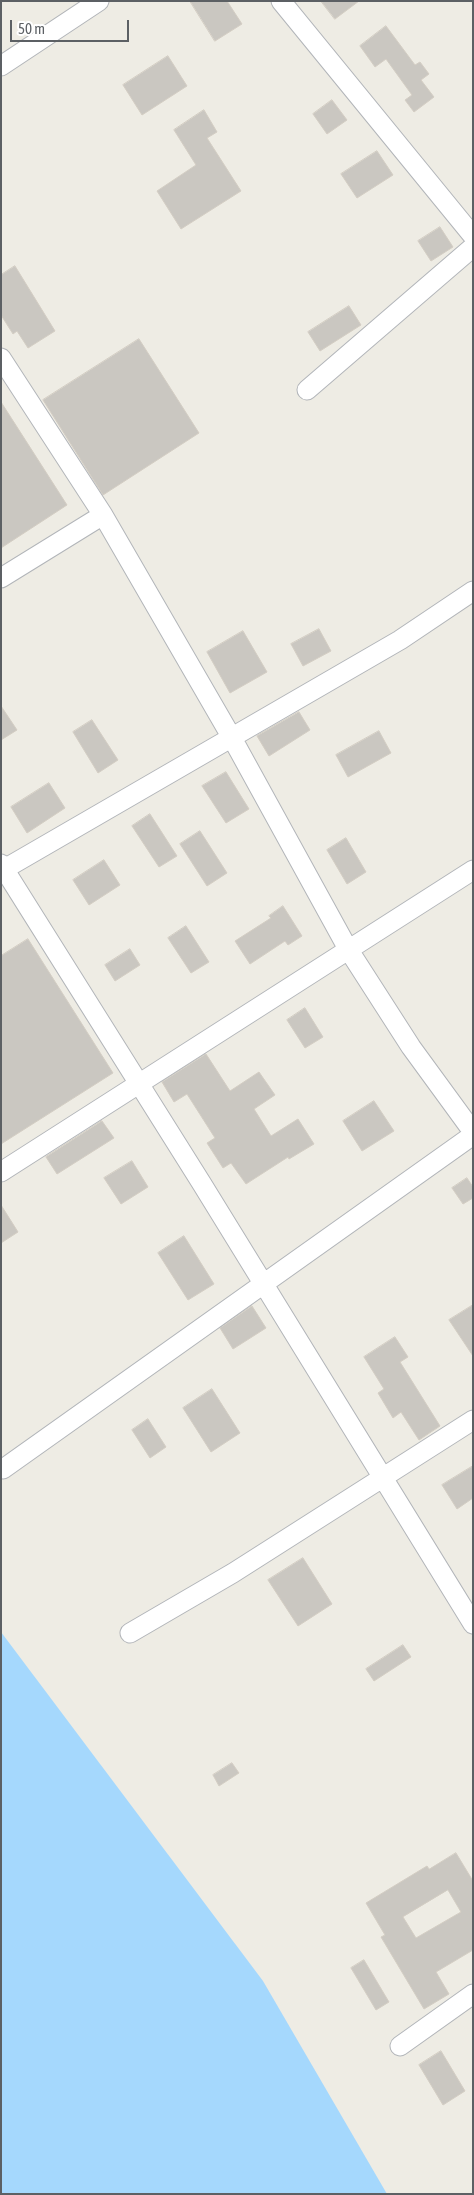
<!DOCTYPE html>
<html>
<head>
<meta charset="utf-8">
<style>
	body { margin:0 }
	#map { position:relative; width:474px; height:2195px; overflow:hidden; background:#eeece4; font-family:"Asap Condensed",sans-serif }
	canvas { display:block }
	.frame { position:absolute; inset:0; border:2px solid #5c6064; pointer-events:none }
	.scale { position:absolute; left:10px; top:20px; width:119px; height:22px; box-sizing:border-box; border:2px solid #5c6064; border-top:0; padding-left:6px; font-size:15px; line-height:18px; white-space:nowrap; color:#5c6064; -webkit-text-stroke:4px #fff; paint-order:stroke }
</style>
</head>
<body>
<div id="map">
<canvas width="474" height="2195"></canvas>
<div class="frame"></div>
<div class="scale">50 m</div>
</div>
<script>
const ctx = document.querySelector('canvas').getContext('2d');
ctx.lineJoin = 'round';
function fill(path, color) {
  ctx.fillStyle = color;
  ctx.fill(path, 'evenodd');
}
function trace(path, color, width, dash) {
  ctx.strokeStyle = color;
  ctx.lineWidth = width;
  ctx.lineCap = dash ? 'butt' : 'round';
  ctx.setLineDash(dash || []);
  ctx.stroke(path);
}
fill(new Path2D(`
	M1,1632L263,1981L387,2194H1Z`), '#a5d8fd');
const building = new Path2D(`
	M190,1H227L242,24L215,41Z
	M321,1H359L335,19Z
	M386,26L415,65L420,62L429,74L421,80L434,97L414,112L405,100L412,95L386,59L375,67L360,46Z
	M168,56L187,86L142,115L123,85Z
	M332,100L347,120L327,134L313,114Z
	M204,110L217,132L207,138L241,191L181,229L157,191L196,165L174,130Z
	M377,151L393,175L357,198L341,174Z
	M440,227L453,247L431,261L418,241Z
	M15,266L55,331L28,348L17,331L13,334L1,315V275Z
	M349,306L361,325L320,351L308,332Z
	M139,339L199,433L103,495L43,400Z
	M1,402L67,505L1,548Z
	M319,629L331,651L303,666L291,644Z
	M243,631L267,672L230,693L207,652Z
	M1,706L17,730L1,740Z
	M299,712L310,730L269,756L257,736Z
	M92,720L118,760L98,773L73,732Z
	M379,731L391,753L348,777L336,755Z
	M226,772L249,809L226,823L202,786Z
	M49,783L65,808L27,833L11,807Z
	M150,814L177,856L159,867L132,826Z
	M200,831L227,873L207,886L180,844Z
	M346,838L366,872L347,884L327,850Z
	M104,860L120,885L89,905L73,880Z
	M283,906L302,936L288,945L285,941L250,964L235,941L271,918L269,916Z
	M186,926L209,962L191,973L168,938Z
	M28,939L113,1073L1,1144V956Z
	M130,949L140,965L115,981L105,965Z
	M305,1008L323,1037L305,1048L287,1020Z
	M206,1054L230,1091L259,1072L275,1095L254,1109L271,1136L298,1119L314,1144L289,1159L288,1157L246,1184L231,1163L223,1168L207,1143L215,1138L187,1094L174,1102L162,1082Z
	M374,1101L394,1131L362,1151L343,1121Z
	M102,1121L114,1138L57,1174L46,1157Z
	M132,1161L148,1187L121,1204L104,1178Z
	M467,1178L473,1187V1198L463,1204L452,1188Z
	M1,1205L18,1232L1,1243Z
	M184,1236L214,1284L188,1300L158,1253Z
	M473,1305V1356L449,1320Z
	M252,1306L266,1328L233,1349L220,1328Z
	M395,1337L408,1357L400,1362L440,1426L419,1440L401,1412L393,1418L378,1393L384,1389L364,1357Z
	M212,1389L240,1433L211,1452L183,1408Z
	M148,1419L166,1447L150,1458L132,1430Z
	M473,1466V1498L457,1509L442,1485Z
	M303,1558L332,1604L298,1626L268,1580Z
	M403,1645L411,1657L374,1681L366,1669Z
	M232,1763L239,1773L219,1786L213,1775Z
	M456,1853L473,1881V1950L436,1972L449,1994L424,2009L381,1937L385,1935L366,1903L427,1866L429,1869ZM448,1890L461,1912L416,1938L403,1917Z
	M364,1960L389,2002L376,2010L351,1968Z
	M441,2051L465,2091L443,2105L419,2065Z`);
fill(building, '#cac7c1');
trace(building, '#d3cdc3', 1);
const minor = new Path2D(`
	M281,1L473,236
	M1,66L99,1
	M1,358L103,515L232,738L348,949L411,1047L473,1132
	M307,390L473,247
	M1,578L103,515
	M1,864L202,1184L473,1624
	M1,871L400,640L473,591
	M1,1172L473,870
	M3,1469L473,1135
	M130,1633L233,1573L473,1420
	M400,2046L473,1994`);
trace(minor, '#b2b5b9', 21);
trace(minor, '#fff', 19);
</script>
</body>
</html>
